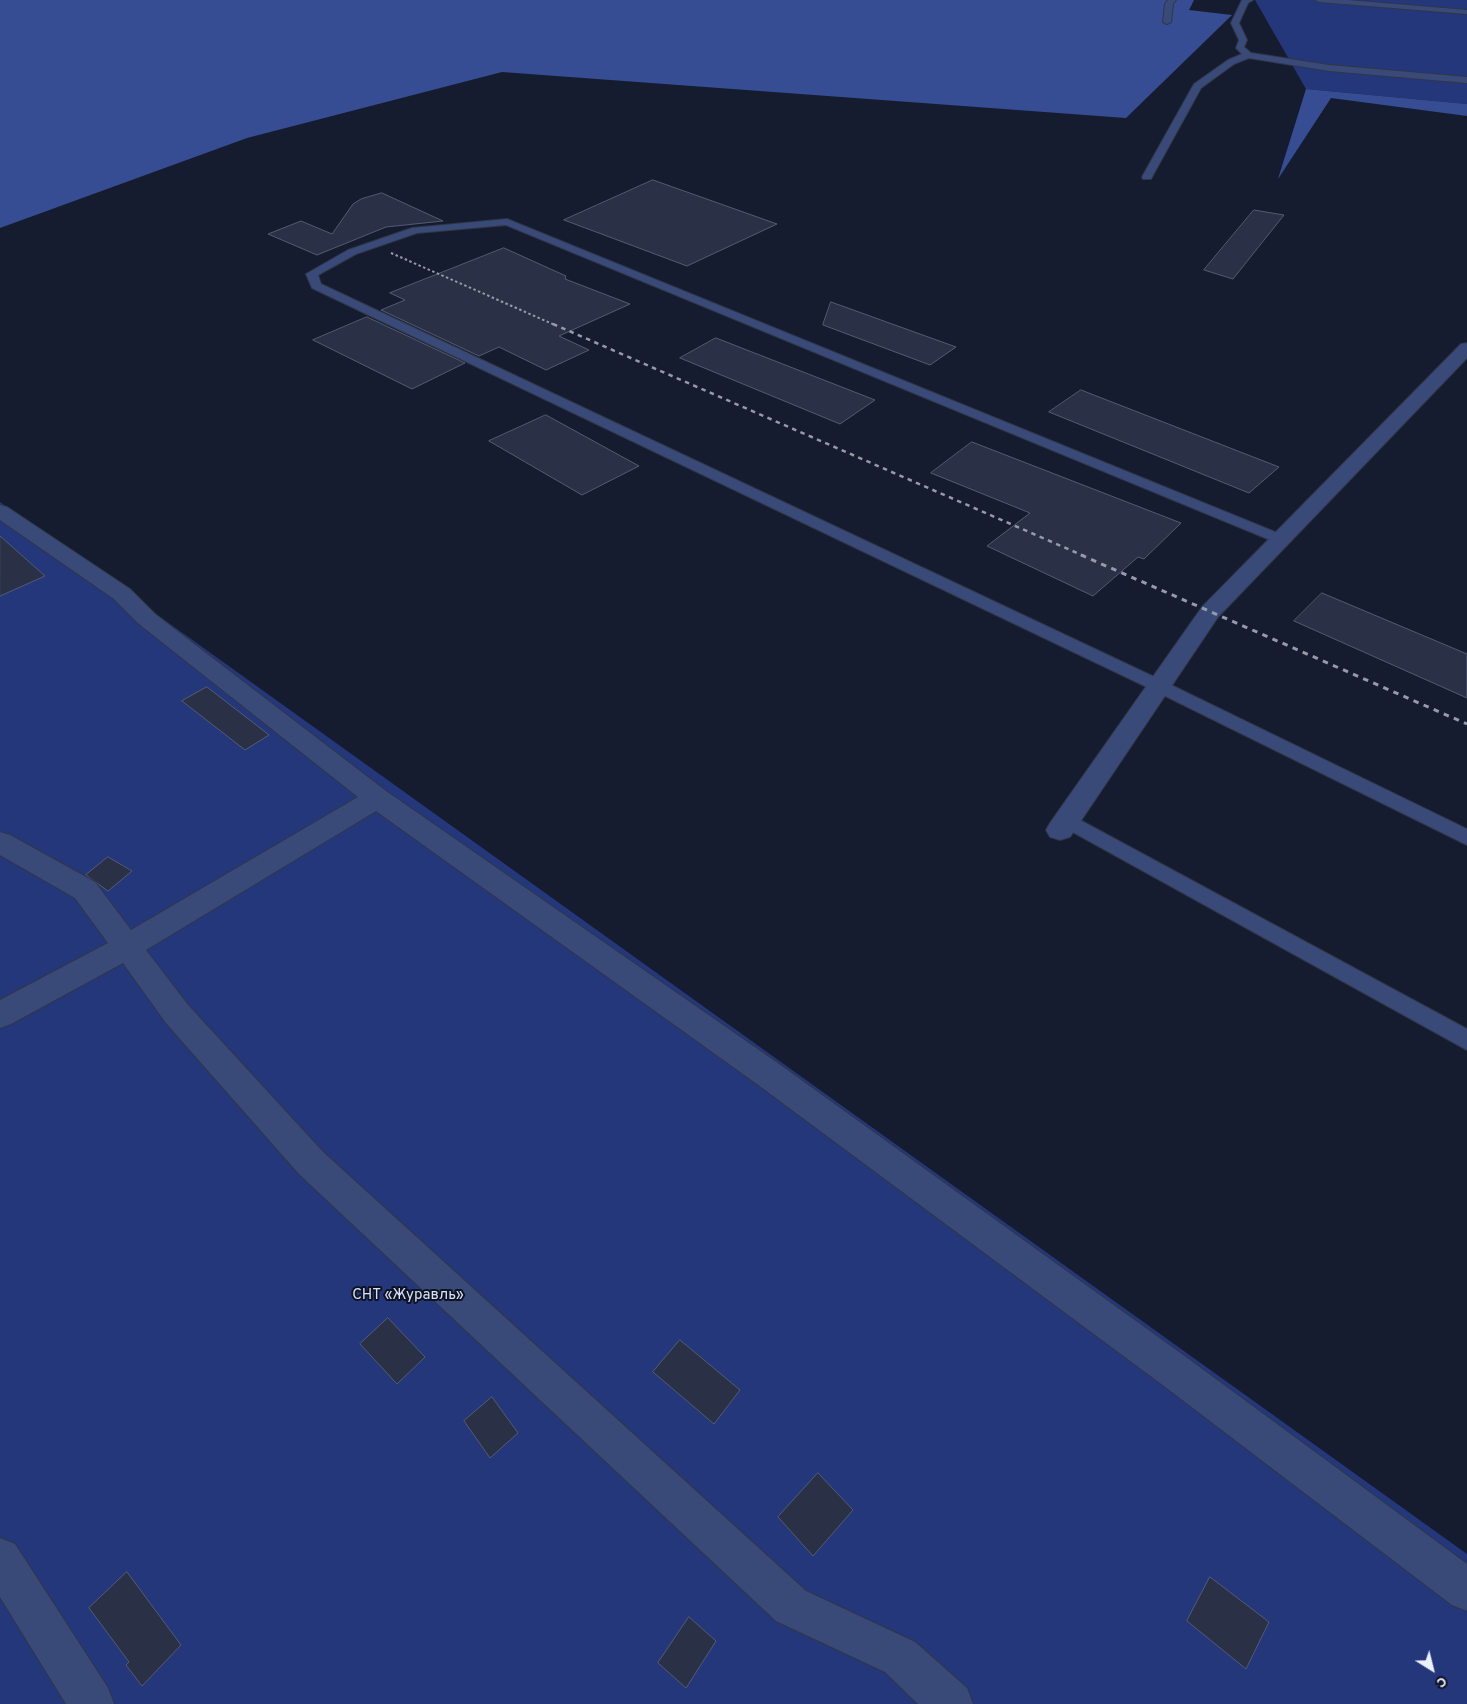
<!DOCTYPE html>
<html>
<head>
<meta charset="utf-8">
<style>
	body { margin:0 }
	#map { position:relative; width:1467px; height:1704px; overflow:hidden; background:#161c2f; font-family:Overpass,sans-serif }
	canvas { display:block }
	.north { position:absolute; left:1407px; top:1644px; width:50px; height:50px; -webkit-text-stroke:4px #0d1325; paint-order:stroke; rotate:144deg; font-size:14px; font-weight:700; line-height:20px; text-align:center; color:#ebf1fe }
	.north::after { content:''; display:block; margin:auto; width:18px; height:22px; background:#ebf1fe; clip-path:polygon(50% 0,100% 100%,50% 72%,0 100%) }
</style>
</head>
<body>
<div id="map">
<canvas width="1467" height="1704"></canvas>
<div class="north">С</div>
</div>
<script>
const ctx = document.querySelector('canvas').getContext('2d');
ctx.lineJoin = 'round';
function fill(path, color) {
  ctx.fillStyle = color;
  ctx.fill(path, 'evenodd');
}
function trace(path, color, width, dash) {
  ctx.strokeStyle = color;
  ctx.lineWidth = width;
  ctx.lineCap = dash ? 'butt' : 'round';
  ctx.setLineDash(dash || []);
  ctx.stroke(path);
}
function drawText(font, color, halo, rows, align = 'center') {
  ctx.font = font + ' Overpass,sans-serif';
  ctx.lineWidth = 4;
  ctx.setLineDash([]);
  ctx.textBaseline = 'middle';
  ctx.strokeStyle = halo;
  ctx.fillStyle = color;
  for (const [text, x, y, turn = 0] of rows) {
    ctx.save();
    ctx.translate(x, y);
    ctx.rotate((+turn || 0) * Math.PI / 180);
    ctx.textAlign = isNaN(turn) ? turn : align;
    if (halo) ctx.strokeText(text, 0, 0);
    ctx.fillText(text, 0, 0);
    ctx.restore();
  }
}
fill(new Path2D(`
	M1255,0H1467V104L1306,89Z
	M0,502L1467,1554V1704H0Z`), '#24377a');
fill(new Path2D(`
	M0,0H1194L1189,10L1232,15L1126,118L502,72L247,138L0,228Z
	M1306,89L1467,104V116L1331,98L1278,179Z`), '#374d93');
const building = new Path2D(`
	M653,180L777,224L687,266L564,220Z
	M382,193L443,221L386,227L317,255L268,234L301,221L332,234L353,204L361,199Z
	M1254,210L1284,215L1233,279L1204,270Z
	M504,248L566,276L565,279L630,304L559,336L589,350L546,370L499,347L479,356L381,310L405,300L390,293Z
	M831,302L956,347L930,365L823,325Z
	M367,317L465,363L412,389L313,340Z
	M716,338L875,400L840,424L680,358Z
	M1081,390L1279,467L1249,493L1049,412Z
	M546,415L639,466L582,495L489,441Z
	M972,442L1181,523L1144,559L1138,557L1093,596L987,546L1030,513L931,473Z
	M0,536L45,576L0,596Z
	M1322,593L1467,654V698L1294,621Z
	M207,687L251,721L269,735L245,750L182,701Z
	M108,857L132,871L108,891L86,875Z
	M388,1318L425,1357L397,1384L360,1344Z
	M680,1340L740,1390L714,1424L653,1372Z
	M492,1397L518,1433L490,1458L464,1421Z
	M818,1473L853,1510L813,1556L778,1517Z
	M127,1572L181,1645L142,1686L126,1665L129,1662L89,1608Z
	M1210,1577L1269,1622L1246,1669L1187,1621Z
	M689,1617L716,1641L686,1688L658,1663Z`);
fill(building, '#2a3146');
trace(building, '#535b72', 1);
const service = new Path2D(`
	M1168,0H1176L1173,4L1171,22L1167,24L1163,22L1165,4Z
	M1242,0H1253L1248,3L1239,23L1247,40L1244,47L1251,53L1329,65L1467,77V83L1329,71L1249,58L1234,64L1201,88L1152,177L1151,179H1143L1142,177L1194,84L1228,60L1242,54L1236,48L1239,40L1231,23Z
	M1315,0H1347L1467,10V14L1319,2Z
	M507,219L1285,536L1288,539L1285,542H1275L506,225L417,233L356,254L318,275L321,284L1165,682L1467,829V845L1153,690L312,288L306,274L348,250L412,228Z
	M1067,813L1467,1029V1050L1060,825L1057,820L1060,815Z`);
const minor = new Path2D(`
	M1467,343V358L1218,617L1070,837L1060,840L1050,837L1046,830L1050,823L1202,607L1461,344Z
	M0,505L7,507L130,589L155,614L386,791L779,1064L1190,1360L1467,1564V1611L1452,1605L1164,1386L757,1084L376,811L146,950L188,1005L323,1152L806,1591L915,1642L967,1688L973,1704H918L885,1672L776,1621L299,1174L166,1023L123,963L11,1024L0,1028V1000L108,943L75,898L0,855V832L10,835L95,882L131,930L358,797L139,624L114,599L0,520Z
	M0,1538L15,1544L108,1688L114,1704H66L0,1597Z`);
trace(service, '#303648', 2);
trace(minor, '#303648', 2);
fill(service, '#3a4a78');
fill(minor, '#3a4a78');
trace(new Path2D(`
	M391,253L555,325`), '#959baa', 2, [2.5, 2.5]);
trace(new Path2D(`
	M553,324L1084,556`), '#959baa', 2.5, [4.5, 4.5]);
trace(new Path2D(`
	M1081,555L1467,724`), '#959baa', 3, [5.5, 5.5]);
drawText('15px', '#d9e1f6', '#0d1325', [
	["СНТ «Журавль»",408,1296]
]);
</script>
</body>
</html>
